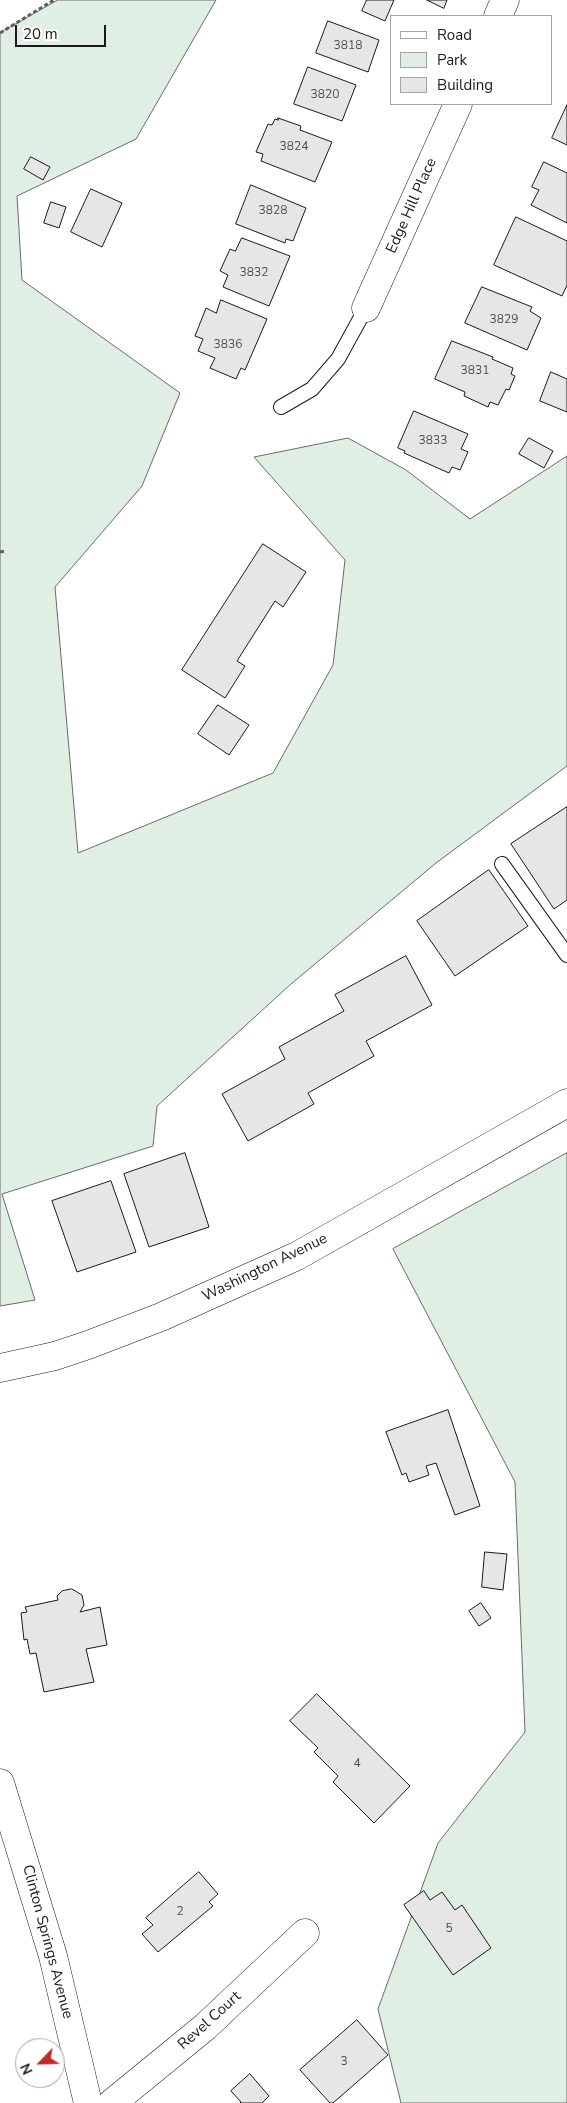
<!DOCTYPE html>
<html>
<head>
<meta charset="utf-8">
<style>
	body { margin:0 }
	#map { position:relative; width:567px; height:2103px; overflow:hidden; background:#fff; font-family:"Nunito Sans",sans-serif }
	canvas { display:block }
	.legend { position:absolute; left:390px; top:15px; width:162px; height:90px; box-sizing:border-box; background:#fff; border:1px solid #a3a3a3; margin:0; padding:6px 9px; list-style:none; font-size:15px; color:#1a1a1a }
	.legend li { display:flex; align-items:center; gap:10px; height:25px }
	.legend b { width:25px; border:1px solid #a3a3a3 }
	.north { position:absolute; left:15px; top:2038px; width:50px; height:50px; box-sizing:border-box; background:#fff; border:1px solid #a3a3a3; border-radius:50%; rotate:246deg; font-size:14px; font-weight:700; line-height:20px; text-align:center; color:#1a1a1a }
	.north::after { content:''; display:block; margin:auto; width:18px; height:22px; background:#c62828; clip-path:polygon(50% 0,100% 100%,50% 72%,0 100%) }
	.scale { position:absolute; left:15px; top:25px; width:91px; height:22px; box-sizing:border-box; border:2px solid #1a1a1a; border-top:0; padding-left:6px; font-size:15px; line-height:18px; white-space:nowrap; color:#1a1a1a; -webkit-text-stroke:4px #fff; paint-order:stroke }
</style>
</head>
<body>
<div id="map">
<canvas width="567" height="2103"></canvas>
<ul class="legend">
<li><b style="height:6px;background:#fff"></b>Road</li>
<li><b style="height:14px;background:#e0efe3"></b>Park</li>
<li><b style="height:14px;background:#e6e6e6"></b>Building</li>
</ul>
<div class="north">N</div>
<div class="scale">20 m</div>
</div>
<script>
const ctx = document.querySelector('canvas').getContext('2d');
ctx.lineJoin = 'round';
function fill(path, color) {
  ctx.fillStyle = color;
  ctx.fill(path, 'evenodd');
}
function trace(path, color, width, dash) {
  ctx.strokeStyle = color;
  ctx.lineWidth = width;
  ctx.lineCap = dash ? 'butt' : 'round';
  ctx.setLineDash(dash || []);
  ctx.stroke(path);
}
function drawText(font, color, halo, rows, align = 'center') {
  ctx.font = font + ' "Nunito Sans",sans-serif';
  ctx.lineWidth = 4;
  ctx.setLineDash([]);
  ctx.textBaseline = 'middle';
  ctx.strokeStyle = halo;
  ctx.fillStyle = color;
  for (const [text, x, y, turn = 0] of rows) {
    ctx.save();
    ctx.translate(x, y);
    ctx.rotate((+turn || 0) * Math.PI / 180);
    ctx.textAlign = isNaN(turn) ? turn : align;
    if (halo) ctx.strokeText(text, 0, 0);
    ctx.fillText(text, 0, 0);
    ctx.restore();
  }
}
const green = new Path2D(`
	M58,0H216L136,139L17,196L22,280L180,393L142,486L55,587L78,853L273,773L333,665L345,560L254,457L348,438L406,470L470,519L567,456V766L436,863L291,984L157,1106L153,1146L2,1194L35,1300L0,1306V33Z
	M567,1153V2103H401L378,2009L438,1843L525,1732L515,1482L393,1249Z`);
fill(green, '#e0efe3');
trace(green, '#6a6a6a', 1);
const building = new Path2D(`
	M367,0H394L385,21L362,11Z
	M427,0H447L444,8Z
	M328,21L379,40L368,72L316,53Z
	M308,67L356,85L342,121L294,104Z
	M567,105V145L552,138Z
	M278,118L301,126L300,130L332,142L315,182L261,161L263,154L256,152L268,124L272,125L275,119L278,120Z
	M31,157L50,167L43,180L24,169Z
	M544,162L567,173V223L531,205L539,190L532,187Z
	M251,185L306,208L293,241L286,239L285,243L236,224Z
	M91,189L122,203L102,247L71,232Z
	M51,202L66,207L59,228L44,223Z
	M516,217L567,241V285L562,296L494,265Z
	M242,238L290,256L269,306L223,287L228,275L220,271L230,249L235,251Z
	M482,287L532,307L530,311L541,318L527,350L465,323Z
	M221,300L267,319L245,370L241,368L236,379L210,368L215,358L198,351L203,339L195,336L206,308L216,313Z
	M452,341L493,357L492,359L513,368L511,374L515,376L509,390L506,389L498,405L490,402L488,407L464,396L465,392L435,379Z
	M551,372L567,379V412L540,401Z
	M414,411L468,434L461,449L468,452L460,470L452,467L449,473L404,453L405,451L398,448Z
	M529,438L553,451L544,468L519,454Z
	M263,544L306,572L283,607L275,601L237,661L245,666L225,698L182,670Z
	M218,705L249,725L229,755L198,734Z
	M567,807V900L554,909L511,844Z
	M489,870L528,926L455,976L417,921Z
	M406,956L432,1005L366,1041L374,1056L308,1093L314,1104L248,1141L222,1094L285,1059L279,1047L344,1011L335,995Z
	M185,1153L209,1227L149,1247L124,1174Z
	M111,1181L136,1252L77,1272L52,1201Z
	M448,1410L480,1506L455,1515L436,1463L426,1466L429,1475L409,1482L406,1473L402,1475L386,1432Z
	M485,1552L507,1554L503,1590L482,1587Z
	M72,1589L82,1595L84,1605L80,1612L100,1607L107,1645L86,1649L94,1682L44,1692L36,1653L30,1654L27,1639L24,1640L21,1613L27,1612L25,1607L58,1600L57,1596L62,1591Z
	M481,1603L491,1618L479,1626L469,1611Z
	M317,1694L410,1786L374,1823L333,1782L338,1776L314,1752L318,1748L290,1721Z
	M199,1872L218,1894L209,1902L213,1906L158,1952L142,1934L153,1925L146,1918Z
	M424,1891L430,1900L442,1892L455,1910L462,1905L491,1948L453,1975L404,1905Z
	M357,2020L388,2055L333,2103H330L300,2070Z
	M250,2074L269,2096L262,2103H240L241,2102L231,2091Z`);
fill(building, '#e6e6e6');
trace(building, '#1a1a1a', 1);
const lane = new Path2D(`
	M281,407L312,389L338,359L366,308
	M502,864L567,955`);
const street = new Path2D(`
	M498,16L505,0
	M366,308L458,104
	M112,2103L205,2027L305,1933`);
const secondary = new Path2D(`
	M0,1368L55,1356L88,1345L161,1317L297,1256L567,1103
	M0,1783L53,1956L88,2103`);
trace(lane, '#1a1a1a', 16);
trace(street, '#1a1a1a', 29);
trace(secondary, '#1a1a1a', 29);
trace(new Path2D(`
	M0,33L54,0
	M0,552L6,551`), '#5f5f5f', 3, [4, 2.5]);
trace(lane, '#fff', 14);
trace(street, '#fff', 28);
trace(secondary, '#fff', 28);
drawText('12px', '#4d4d4d', null, [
	["3818",348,46],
	["3820",325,95],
	["3824",294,147],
	["3828",273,211],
	["3832",254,273],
	["3829",504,320],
	["3836",228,345],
	["3831",475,371],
	["3833",433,441],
	["4",357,1764],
	["2",180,1912],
	["5",449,1929],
	["3",344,2062]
]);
drawText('15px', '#1a1a1a', '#fff', [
	["Edge Hill Place",412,206,-66],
	["Washington Avenue",265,1268,-26],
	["Clinton Springs Avenue",47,1942,75],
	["Revel Court",210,2021,-42]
]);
</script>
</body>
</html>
